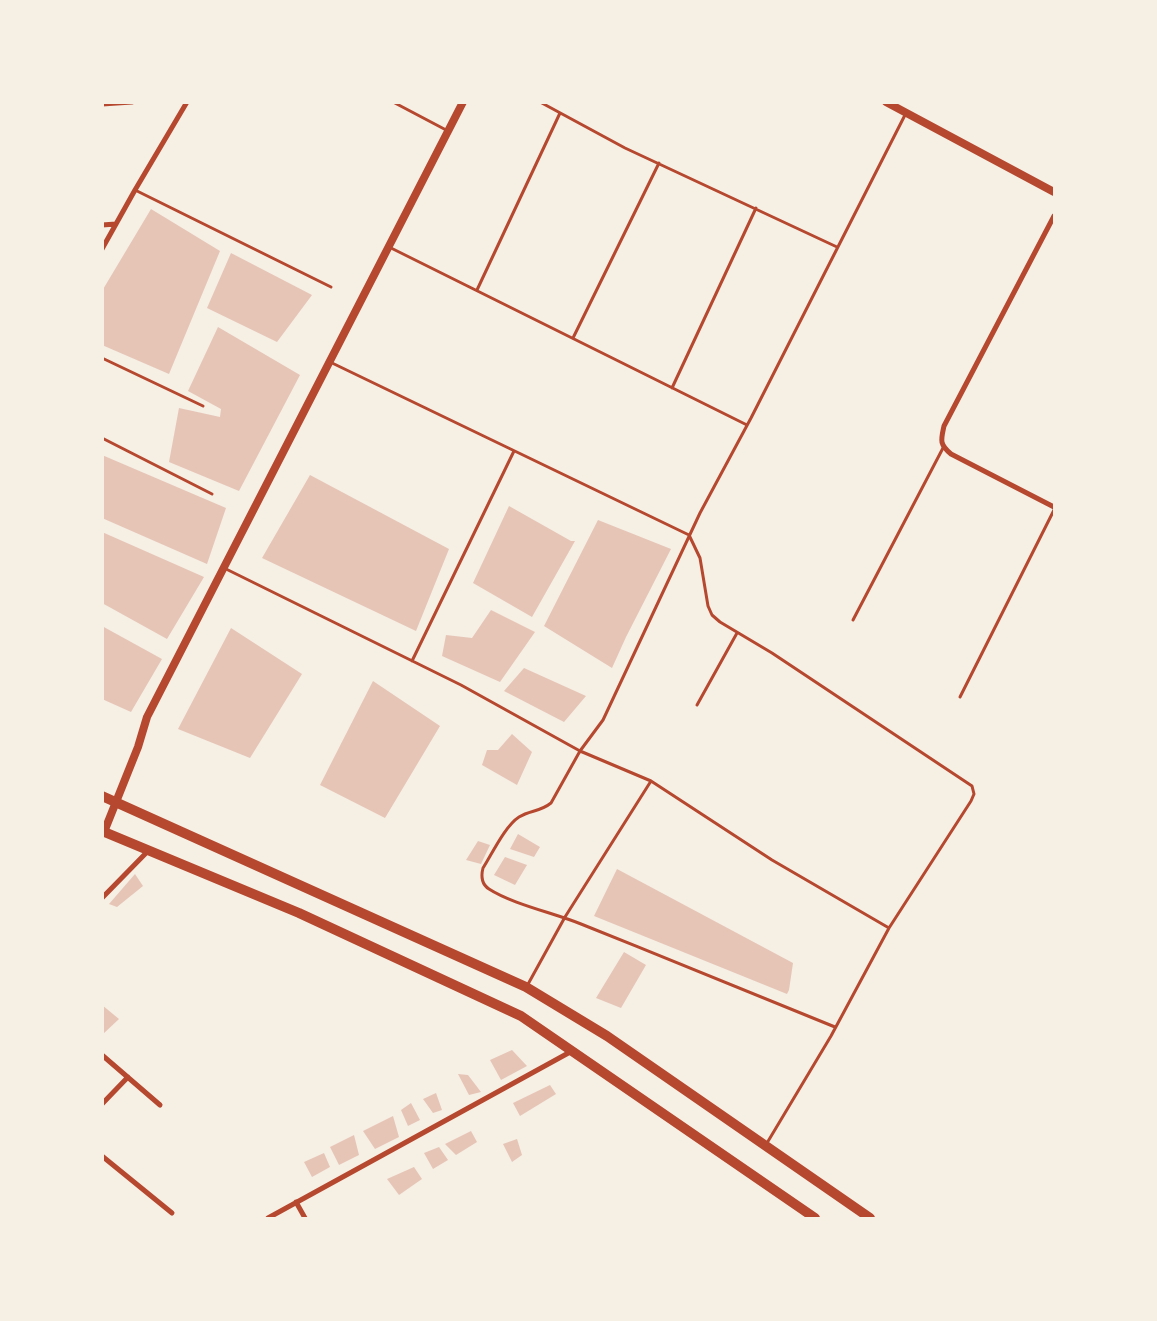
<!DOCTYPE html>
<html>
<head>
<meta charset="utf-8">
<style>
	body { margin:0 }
	#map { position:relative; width:1157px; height:1321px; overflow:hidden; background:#f6efe4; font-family:Roboto,sans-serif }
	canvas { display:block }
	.frame { position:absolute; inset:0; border:104px solid #f6efe4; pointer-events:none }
</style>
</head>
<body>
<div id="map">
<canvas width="1157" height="1321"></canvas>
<div class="frame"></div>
</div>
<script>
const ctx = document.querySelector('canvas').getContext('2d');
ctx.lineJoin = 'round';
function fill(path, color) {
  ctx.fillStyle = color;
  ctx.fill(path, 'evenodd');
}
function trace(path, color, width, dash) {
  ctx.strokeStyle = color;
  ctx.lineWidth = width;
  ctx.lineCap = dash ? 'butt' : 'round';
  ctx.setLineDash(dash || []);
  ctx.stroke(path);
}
fill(new Path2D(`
	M151,209L220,251L169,374L102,345V291Z
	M231,253L312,295L277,342L207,308Z
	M218,327L300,375L239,491L169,462L179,408L220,417L221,409L188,391Z
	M102,455L226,508L207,564L102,518Z
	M310,475L449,549L416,631L262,558Z
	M509,506L571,541H575L532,617L473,583Z
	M598,520L671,549L626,637L612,668L544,626Z
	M102,532L204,577L167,639L102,603Z
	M491,610L535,632L500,682L442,656L446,635L472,638Z
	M102,626L162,659L131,712L102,699Z
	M231,628L302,674L250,758L178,729Z
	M524,668L586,696L564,722L504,691Z
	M373,681L440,726L385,818L320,785Z
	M512,734L532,752L517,785L482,765L487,750H498Z
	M518,834L540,847L534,857L510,849Z
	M478,841L490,845L481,864L466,860Z
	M505,857L527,865L515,885L494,875Z
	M617,869L793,963L789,990L787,994L594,916Z
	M135,874L143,886L117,907L109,904Z
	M624,952L646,965L621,1008L596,998Z
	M102,1005L119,1019L102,1035Z
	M512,1050L527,1066L501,1080L490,1060Z
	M458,1074L468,1075L481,1092L469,1095Z
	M550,1085L556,1094L520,1116L513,1103Z
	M436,1093L442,1110L433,1113L423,1099Z
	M411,1103L420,1120L408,1126L401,1110Z
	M393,1116L399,1137L375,1149L363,1131Z
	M471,1131L477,1142L456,1155L445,1144Z
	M354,1135L359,1155L339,1165L330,1147Z
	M517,1139L522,1155L512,1162L503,1144Z
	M439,1147L448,1160L433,1169L424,1153Z
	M324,1153L330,1167L312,1177L304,1162Z
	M414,1167L422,1179L399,1195L387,1179Z`), '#e6c5b7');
trace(new Path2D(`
	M393,102L448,131
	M540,102L625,148L837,247
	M135,190L331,287
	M389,247L747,425
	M477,290L560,113
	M573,338L659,163
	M102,358L203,406
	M330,362L689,535L700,558L708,606L712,615L720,622L772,653L972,786L974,794L971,801L889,928L831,1036L767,1143
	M672,388L756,208
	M102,438L212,494
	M224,568L461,685L580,751L651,781L772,860L889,928
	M853,620L943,448
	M412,661L514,451
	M960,697L1054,510
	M697,705L737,633
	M527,986L565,917L651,781
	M835,1027C751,993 666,958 581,924C554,913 512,904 489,889C481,884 481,876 483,868C492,854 505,826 519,817C530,810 540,812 551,803L580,751L603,720L700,513L751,418L906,113`), '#b5482f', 3);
trace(new Path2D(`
	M102,104L132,102
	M1054,216L944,426C941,440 939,444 951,454L1054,507
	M102,225L116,224
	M102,249L135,190L187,102
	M102,898L148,851
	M102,1055L160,1105
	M102,1104L128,1077
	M102,1156L172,1213
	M296,1202L305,1218
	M268,1218L572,1051`), '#b5482f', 5);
trace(new Path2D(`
	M886,102L1054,192
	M104,832L138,747L147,717L463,102`), '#b5482f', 8);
trace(new Path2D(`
	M102,796L526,987L607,1036L870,1218
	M102,831L299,913L521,1016L815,1218`), '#b5482f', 10);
</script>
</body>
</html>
